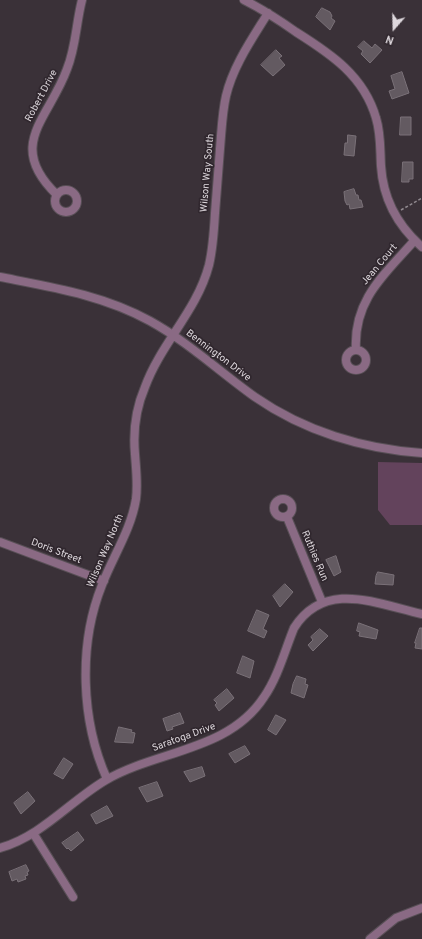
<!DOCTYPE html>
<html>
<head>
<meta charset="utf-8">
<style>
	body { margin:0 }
	#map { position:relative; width:422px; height:939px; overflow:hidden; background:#3a3138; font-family:Overpass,sans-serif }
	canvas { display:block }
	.north { position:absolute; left:374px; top:8px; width:40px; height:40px; -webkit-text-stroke:3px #30272e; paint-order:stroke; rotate:200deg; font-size:11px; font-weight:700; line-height:16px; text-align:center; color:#ded8dd }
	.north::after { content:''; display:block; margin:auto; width:14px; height:18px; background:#ded8dd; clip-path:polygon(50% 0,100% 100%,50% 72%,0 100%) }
</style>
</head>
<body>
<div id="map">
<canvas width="422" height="939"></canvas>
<div class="north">N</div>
</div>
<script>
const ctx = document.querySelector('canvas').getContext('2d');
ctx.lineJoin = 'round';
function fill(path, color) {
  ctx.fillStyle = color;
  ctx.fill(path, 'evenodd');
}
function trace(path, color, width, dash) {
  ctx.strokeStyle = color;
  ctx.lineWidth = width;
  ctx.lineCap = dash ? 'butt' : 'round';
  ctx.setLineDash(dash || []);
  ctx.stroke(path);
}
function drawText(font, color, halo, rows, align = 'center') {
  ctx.font = font + ' Overpass,sans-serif';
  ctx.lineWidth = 3.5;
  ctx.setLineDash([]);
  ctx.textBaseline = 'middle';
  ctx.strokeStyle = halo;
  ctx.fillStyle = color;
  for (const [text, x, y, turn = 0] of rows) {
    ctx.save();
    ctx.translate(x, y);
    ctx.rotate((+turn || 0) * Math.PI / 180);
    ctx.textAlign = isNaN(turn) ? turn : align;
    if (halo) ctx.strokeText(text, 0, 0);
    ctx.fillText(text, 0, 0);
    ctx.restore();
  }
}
fill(new Path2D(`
	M378,462L422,463V525H390L378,510Z`), '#63435c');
const building = new Path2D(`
	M322,8L330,12L332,16L331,18L335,21L330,30L316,17Z
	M364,41L372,48L375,44L382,50L370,63L361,54L363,51L358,47Z
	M276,50L282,56L279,58L285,65L273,76L261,65Z
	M402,72L409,93L392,99L389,91L395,89L391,76Z
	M401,117H411V135H400Z
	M348,135L356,136L354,156L344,155L345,143H347Z
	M403,162H413V179H409V182H402Z
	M354,189L356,195H358L359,200H361L363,207L350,209L349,204L347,205L345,201L344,192Z
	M336,556L341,572L334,576L326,560Z
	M378,572L394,575L393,585L375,584L376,576Z
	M285,584L293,592L280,607L273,596Z
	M257,610L269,615L263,629L267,631L264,638L248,631Z
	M359,623L378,630L376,639L359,636L360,632L357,631Z
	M420,628H422V649L415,648L416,643H415Z
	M320,629L328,636L313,651L308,645L313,640L311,637Z
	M243,656L254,661L250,678L237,673Z
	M297,676L306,679L305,684L308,685L304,698L291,693L293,684Z
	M227,689L234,698L219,711L215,705L217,703L214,700Z
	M180,713L184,723L172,727L173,729L167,731L163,719Z
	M276,715L286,720L276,735L268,730Z
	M119,727L132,730L131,732L135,733L133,743L115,742Z
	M245,746L250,754L235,763L229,754Z
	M64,758L73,764L63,779L54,774Z
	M202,767L205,776L190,782L184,772Z
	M157,782L163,796L147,802L139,788Z
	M28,792L35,801L21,814L14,803Z
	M107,806L113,816L96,824L91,815Z
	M78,832L84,840L71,851L68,848L67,849L62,843Z
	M26,865L29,871L27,872L28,875L25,876L26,879L18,882L17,879L12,881L9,872Z`);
fill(building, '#635a61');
trace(building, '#7a7178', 1);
const minor = new Path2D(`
	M244,0C262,9 279,20 296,32C331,54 364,76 376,118C381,134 380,149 381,166C383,198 398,226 422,247
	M55 201a11 11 0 1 1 22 0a11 11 0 1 1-22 0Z
	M57,195C5,145 49,119 67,69C76,47 76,23 82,0
	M0,277C51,287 103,295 150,321C188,342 220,372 255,397C304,431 363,449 422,453
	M356,350C353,300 384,275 414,241
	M346 360a10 10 0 1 1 20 0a10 10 0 1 1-20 0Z
	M274 508a9 9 0 1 1 18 0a9 9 0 1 1-18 0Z
	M287,517L322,602
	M0,542L104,581
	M107,779C81,721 78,645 102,585C113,556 131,530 136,499C138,484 136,469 135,454C133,432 136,408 145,387C161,343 197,311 209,265C213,248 214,231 215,213C217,188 219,162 221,136C222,123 223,109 226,96C233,66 252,39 268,13
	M33,833L73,897
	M0,848C42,836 70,801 106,780C158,750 229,751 264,697C278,677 285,650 294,628C325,579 377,604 422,614
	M370,939L396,918L422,908`);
trace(minor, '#584f56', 10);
trace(new Path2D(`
	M401,210L422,198`), '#90898f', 1.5, [3, 2]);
trace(minor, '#8a6a84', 8);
drawText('10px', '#ded8dd', '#30272e', [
	["Robert Drive",42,96,-62],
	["Wilson Way South",208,173,-85],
	["Jean Court",380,265,-50],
	["Bennington Drive",218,356,37],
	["Wilson Way North",106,551,-67],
	["Doris Street",56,552,21],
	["Ruthies Run",314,556,67],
	["Saratoga Drive",184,738,-20]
]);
</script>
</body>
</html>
